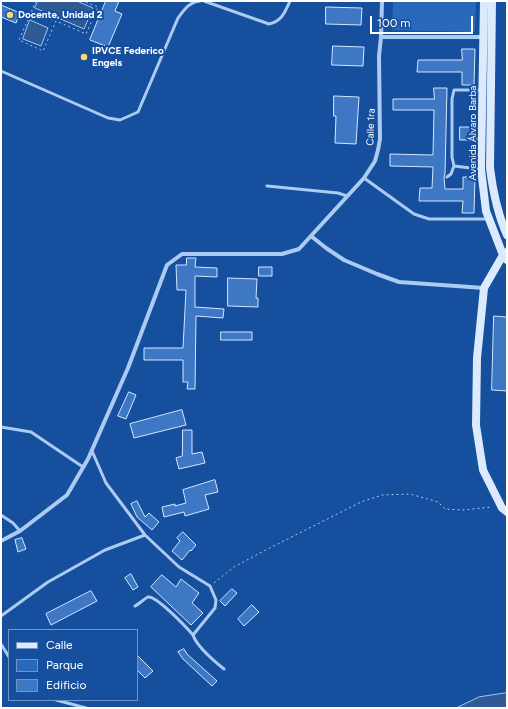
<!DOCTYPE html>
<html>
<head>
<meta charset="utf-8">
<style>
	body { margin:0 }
	#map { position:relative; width:508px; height:709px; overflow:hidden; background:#154f9d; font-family:Figtree,sans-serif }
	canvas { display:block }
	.frame { position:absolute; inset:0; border:2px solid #fff; pointer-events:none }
	.legend { position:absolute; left:8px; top:629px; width:130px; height:72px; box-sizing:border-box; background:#154f9d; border:1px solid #7395c4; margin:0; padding:5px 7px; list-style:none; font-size:12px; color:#fff }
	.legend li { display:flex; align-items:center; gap:8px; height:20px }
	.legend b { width:20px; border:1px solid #7395c4 }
	.scale { position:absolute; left:370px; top:16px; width:103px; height:18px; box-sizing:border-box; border:2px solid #fff; border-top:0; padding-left:5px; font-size:12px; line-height:14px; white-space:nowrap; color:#fff; -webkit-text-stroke:3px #154f9d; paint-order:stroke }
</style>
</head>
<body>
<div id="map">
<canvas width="508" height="709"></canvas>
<div class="frame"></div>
<ul class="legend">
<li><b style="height:5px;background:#dceafd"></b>Calle</li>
<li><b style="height:11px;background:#2869bb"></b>Parque</li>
<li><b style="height:11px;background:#3e78c4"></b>Edificio</li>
</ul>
<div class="scale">100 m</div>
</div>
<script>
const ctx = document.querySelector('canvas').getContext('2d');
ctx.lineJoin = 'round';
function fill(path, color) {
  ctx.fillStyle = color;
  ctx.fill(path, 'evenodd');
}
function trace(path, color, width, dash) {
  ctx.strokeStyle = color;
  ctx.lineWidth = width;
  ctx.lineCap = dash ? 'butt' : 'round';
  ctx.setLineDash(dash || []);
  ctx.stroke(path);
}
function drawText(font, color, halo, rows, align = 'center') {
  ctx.font = font + ' Figtree,sans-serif';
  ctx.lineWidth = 4;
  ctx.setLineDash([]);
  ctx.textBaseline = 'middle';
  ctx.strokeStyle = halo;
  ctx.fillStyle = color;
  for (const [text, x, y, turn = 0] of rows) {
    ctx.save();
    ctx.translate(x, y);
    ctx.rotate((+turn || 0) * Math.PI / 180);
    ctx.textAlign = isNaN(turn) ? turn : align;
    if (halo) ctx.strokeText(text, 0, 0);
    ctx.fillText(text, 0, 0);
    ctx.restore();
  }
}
fill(new Path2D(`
	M393,1H476L475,32L392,30Z`), '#2869bb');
const water = new Path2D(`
	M38,1H77L93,8L84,29L35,8Z
	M30,20L48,28L41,46L23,39Z
	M507,693V708H456L479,697Z`);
fill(water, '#2f5a93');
trace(water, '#9fc6f6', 1);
const building = new Path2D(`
	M106,1H119L115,11L122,14L108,47L90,40Z
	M1,5L20,13L16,23L1,17Z
	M326,7L362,8L361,25L326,24Z
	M333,46L364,47L363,66L332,65Z
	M462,49H475L474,85H462V72H417L418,60H462Z
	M434,88H447L445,174L444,177L445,189H463V177H475L474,213H462L463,201H419L420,188H432L433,167L390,166V154L433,155L434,110H393V99H434Z
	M334,96L359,97L356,144L335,143L336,116H334Z
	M460,127H476V140H460Z
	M187,258H196L195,267L217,268V277L195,276V307L224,309L223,318L196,316L195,389H187L188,382H183V360H144V348H183L186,290H177L176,265H186Z
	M259,267H272V276H259Z
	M228,278L257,279L256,298H258V307L228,306Z
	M494,316L507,317V391L492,390Z
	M221,332H252V340H221Z
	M129,392L136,395L126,419L118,416Z
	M182,410L186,425L134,438L130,424Z
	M183,430H192V454L202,452L205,463L179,469L176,458L182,456Z
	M215,480L218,492L205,495L209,509L185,516L184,512L164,517L162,507L175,504V506L186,503L183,490Z
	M137,501L145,517L149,513L159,522L152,530L137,517L131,504Z
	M183,532L196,545L191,551L190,550L182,560L172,551L180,541L177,538Z
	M22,538L26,549L18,552L15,540Z
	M131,574L138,587L133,590L125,578Z
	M162,575L176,587L181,579L199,593L192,603L203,613L191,625L151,587Z
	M232,589L237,593L225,606L220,601Z
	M91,591L97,601L51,625L46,614Z
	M252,605L259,612L244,626L238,619Z
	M184,649L187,654L217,681L212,686L183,659L178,652Z
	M137,655L153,671L145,678L137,670Z`);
fill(building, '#3e78c4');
trace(building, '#d5e6fd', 1);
trace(new Path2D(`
	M36,1L19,40L43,51L56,21L86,34L98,7L83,1
	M32,11L55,21
	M214,583L234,567L260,553L361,502L382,495L410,494L438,502L445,509L463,510L492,507`), '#accbf3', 1, [2, 3]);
trace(new Path2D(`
	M204,1L269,24C282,21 285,12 290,1
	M1,71L108,118L120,120L138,112L178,18C184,10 189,2 200,1
	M479,169L454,166L452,157V99L454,90H481
	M447,177L451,174L454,166
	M364,178L414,214L429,219H488
	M267,186L338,193L347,196
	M1,427L31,432L83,467
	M92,451L106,483L145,535L179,567L210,586L216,600L215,608L193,635C197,647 214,661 224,669
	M1,515L13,523L20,531
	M135,606C139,604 144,599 148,597C156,595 187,628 193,635
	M1,616L48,582L105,550L145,535
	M1,644L9,657
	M56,700L86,708`), '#accbf3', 3);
trace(new Path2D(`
	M381,37H483
	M311,236L326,248L344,260L377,274L399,282L484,288
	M1,541L20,531L67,495L88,459L128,368L167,265L182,254H282L299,249L364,178L375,161L378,150L380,139L379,56L381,37L382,1`), '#accbf3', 4);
trace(new Path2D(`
	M484,1L481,169L486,211L503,255L507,260
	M492,1L490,168C493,192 497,213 507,235
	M507,252L503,255L484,288L477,358L476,425L483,470L502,508L507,512`), '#dceafd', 8);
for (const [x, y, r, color] of [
	[10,15,4,"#ffd76f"],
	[84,57,4,"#ffd76f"]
]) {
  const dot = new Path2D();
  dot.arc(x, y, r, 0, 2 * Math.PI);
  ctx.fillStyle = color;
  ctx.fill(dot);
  trace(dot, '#154f9d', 1.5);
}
drawText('bold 10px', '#fff', '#154f9d', [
	["Docente, Unidad 2",18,15],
	["IPVCE Federico",92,51],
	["Engels",92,63]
], 'left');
drawText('10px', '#fff', '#154f9d', [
	["Calle 1ra",371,127,-88],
	["Avenida Álvaro Barba",473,133,-90]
]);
</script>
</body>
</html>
